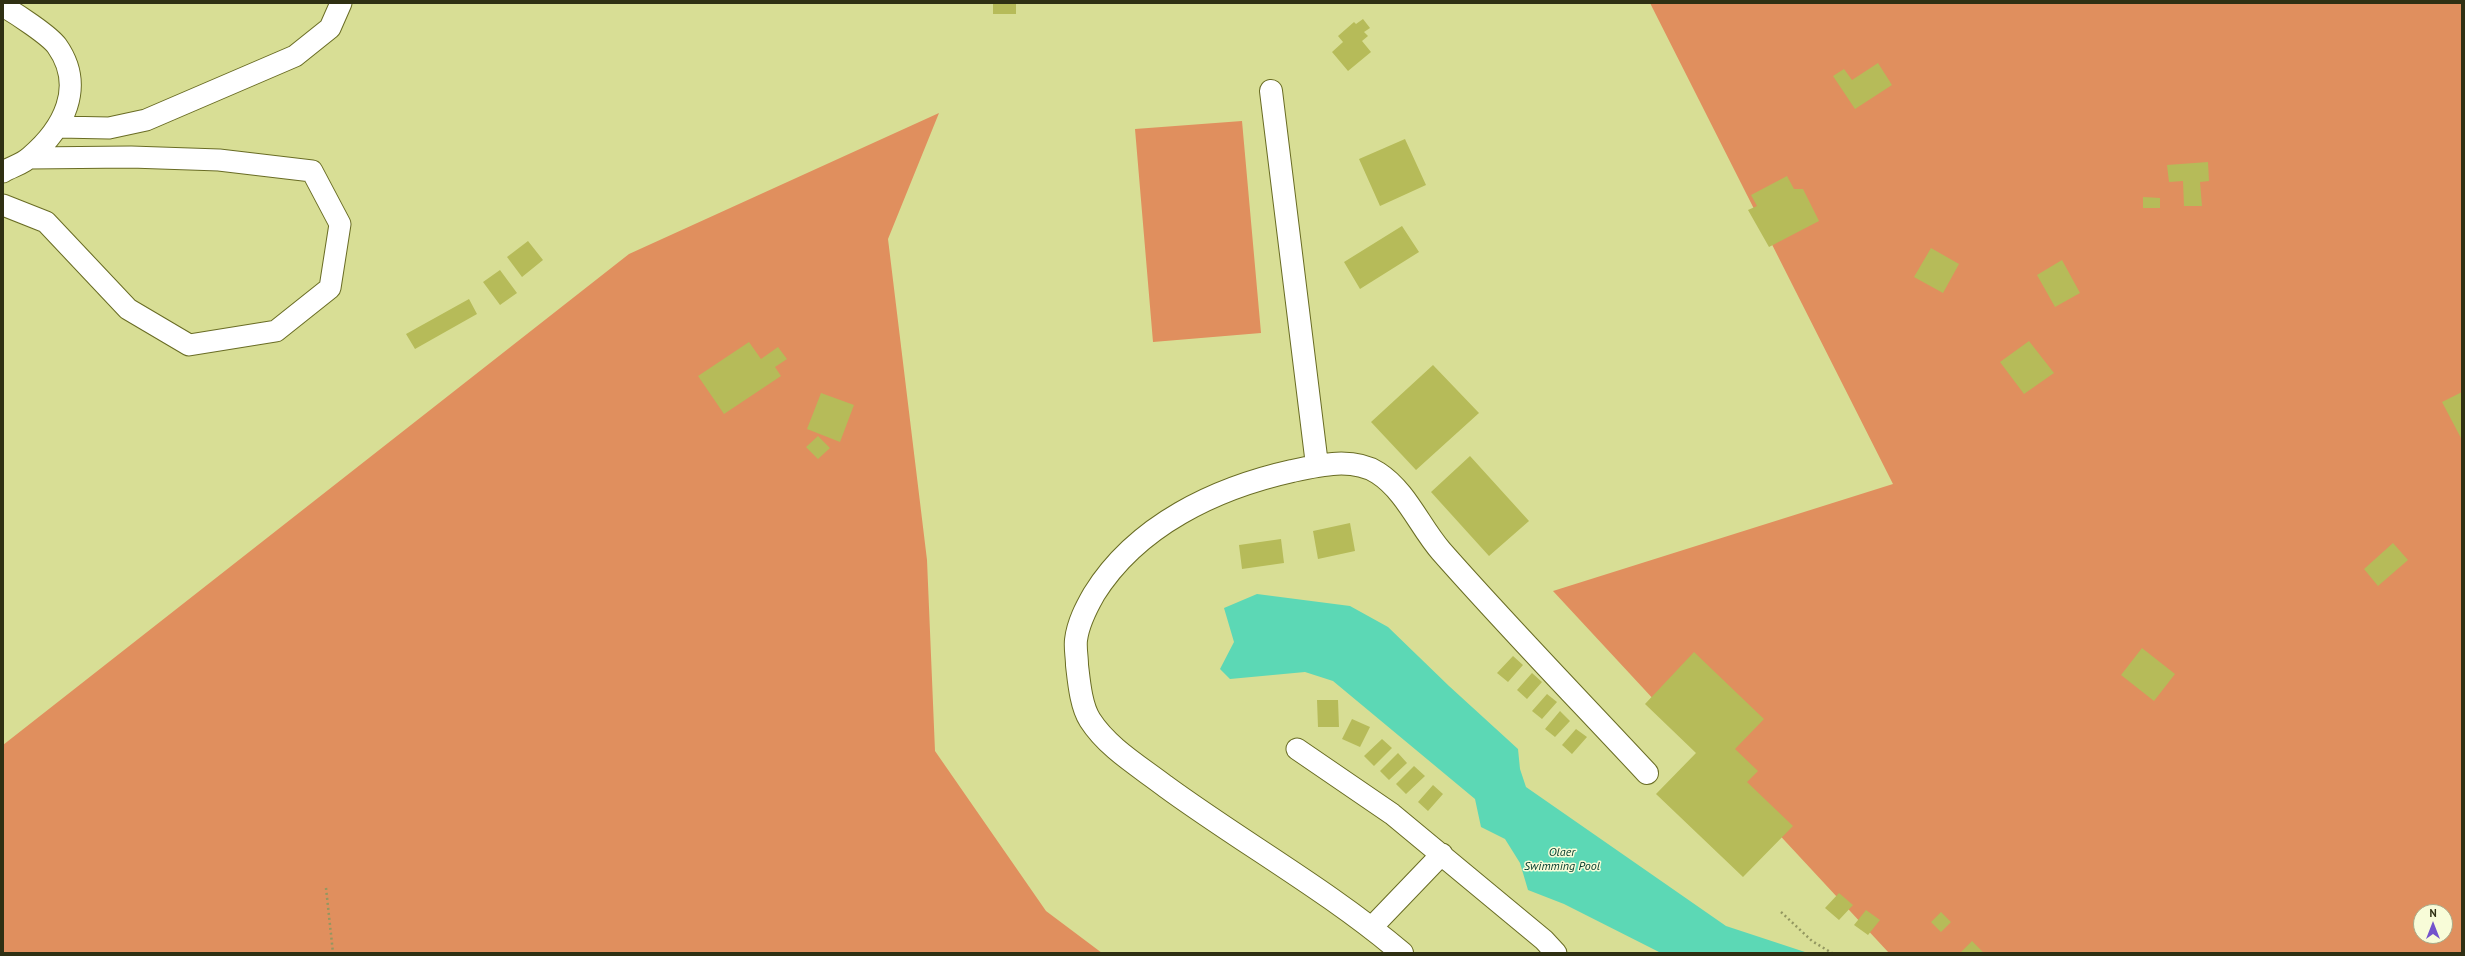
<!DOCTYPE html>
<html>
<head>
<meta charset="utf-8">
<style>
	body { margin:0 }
	#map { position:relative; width:2465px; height:956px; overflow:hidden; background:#d8de95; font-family:"PT Sans",sans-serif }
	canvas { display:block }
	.frame { position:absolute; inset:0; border:4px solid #2f3013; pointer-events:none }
	.north { position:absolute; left:2413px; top:904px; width:40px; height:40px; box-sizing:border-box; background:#f8fcd8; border:1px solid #a8aa89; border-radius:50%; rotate:0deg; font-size:11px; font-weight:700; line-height:16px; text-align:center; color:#2f3013 }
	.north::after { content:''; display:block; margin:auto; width:14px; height:18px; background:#7353cc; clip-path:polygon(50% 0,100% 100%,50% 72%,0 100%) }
</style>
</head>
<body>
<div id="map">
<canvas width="2465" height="956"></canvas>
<div class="frame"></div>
<div class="north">N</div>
</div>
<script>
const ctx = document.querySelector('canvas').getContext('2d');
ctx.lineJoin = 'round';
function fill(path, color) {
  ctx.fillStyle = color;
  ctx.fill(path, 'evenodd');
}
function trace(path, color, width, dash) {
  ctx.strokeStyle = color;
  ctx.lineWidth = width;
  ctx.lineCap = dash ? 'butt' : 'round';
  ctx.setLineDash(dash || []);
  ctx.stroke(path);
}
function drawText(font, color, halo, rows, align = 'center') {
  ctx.font = font + ' "PT Sans",sans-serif';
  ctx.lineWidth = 3;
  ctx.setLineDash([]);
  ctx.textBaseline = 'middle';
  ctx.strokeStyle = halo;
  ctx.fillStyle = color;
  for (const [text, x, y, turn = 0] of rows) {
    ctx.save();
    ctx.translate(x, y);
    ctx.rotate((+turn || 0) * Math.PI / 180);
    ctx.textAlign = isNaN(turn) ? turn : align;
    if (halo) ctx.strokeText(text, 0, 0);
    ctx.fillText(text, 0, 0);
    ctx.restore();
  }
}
fill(new Path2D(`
	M1650,3H2462V953H1889L1553,591L1893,484ZM2421,912H2445V936H2421Z
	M939,113L888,239L927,560L935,751L1046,911L1102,953H3V745L629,254Z
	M1242,121L1261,333L1153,342L1135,129Z`), '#e08f5e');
fill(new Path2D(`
	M1257,594L1350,606L1388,627L1449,686L1518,749L1520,769L1526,787L1726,926L1808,953H1661L1564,904L1528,890L1520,863L1505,839L1481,827L1475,799L1333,681L1305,672L1230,679L1220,669L1234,642L1224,608Z`), '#5cd8b5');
fill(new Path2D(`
	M993,3H1016V14H993Z
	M1363,19L1370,28L1364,32L1368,36L1362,41L1371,52L1348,71L1332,52L1343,42L1338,36L1354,22L1356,24Z
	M1878,63L1892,85L1855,109L1833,76L1844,69L1852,80Z
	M1405,139L1426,185L1380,206L1359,159Z
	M2208,162L2209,181L2200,182L2202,206H2184L2183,181L2169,182L2167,165Z
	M1787,176L1794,189H1803L1819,221L1769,247L1748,210L1757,206L1751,195Z
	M2143,197L2160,198V208H2143Z
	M1402,226L1419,252L1360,289L1344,262Z
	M528,241L543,260L522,277L507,257Z
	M1931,248L1959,264L1943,293L1914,277Z
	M2062,260L2080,293L2055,307L2037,275Z
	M500,270L517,293L500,305L483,282Z
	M469,299L477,314L415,349L406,334Z
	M2029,341L2054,373L2024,394L2000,362Z
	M749,342L761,359L778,347L787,359L775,367L781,376L724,414L698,376Z
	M1433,365L1479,413L1416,470L1371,422Z
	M2462,392V440L2442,402Z
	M821,393L854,405L840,442L807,429Z
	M818,436L830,448L818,459L806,447Z
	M1470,456L1529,521L1489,556L1431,492Z
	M1350,523L1355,551L1318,559L1313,531Z
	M1281,539L1284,563L1242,569L1239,545Z
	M2393,543L2408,560L2378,586L2364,569Z
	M2142,648L2175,674L2154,701L2121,675Z
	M1694,652L1764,719L1735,749L1758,771L1747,782L1793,826L1743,877L1656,794L1696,753L1645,704Z
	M1513,656L1523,665L1508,682L1497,673Z
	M1532,673L1542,682L1527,699L1517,690Z
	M1547,694L1557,702L1542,719L1532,711Z
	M1317,700H1338L1339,727H1318Z
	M1560,711L1570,721L1555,737L1545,729Z
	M1352,719L1370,727L1360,747L1342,739Z
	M1576,729L1587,737L1572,754L1562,745Z
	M1382,739L1392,748L1374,766L1364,756Z
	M1398,753L1407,763L1389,780L1380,771Z
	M1414,766L1425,776L1406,794L1396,784Z
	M1433,785L1443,794L1428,811L1418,802Z
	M1839,893L1853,905L1839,920L1825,908Z
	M1866,910L1880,920L1868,935L1854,925Z
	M1941,912L1951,922L1941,932L1931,922Z
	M1972,941L1984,953H1960Z`), '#b6bb59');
const lane = new Path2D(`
	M3,6C15,13 49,35 57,46C86,87 63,129 30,157C23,164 11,167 3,172
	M59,127L109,128L146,120L295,56L330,28L341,3
	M3,205L46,222L128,309L189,345L276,331L330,288L340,224L312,171L219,160L131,157L29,158
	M1297,749L1392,814L1544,940L1556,953
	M1372,927L1442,854`);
const street = new Path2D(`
	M1271,91L1317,465
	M1402,953C1329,891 1243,843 1165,786C1139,766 1108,748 1090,720C1081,706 1079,682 1077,665C1077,657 1075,648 1076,640C1078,623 1086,608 1094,594C1137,525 1216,488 1292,471C1319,465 1353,457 1378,473C1406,491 1420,527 1441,551C1508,627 1578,699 1647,773`);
trace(lane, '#696c24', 23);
trace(street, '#696c24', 24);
trace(new Path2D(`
	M326,888L333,953
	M1781,912L1812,941L1832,953`), '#939760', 2.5, [2, 3]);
trace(lane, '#fff', 21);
trace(street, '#fff', 22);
drawText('italic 12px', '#00392b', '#f8fcd8', [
	["Olaer",1562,853],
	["Swimming Pool",1562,867]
]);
</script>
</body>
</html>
